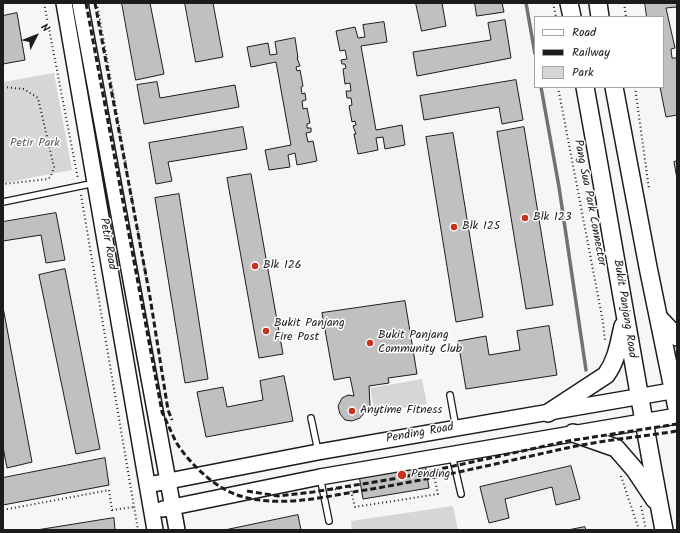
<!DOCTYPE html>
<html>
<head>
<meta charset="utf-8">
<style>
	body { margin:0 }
	#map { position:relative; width:680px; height:533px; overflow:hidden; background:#f6f6f6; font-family:Kalam,sans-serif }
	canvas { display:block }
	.frame { position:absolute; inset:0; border:4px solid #1c1c1c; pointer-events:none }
	.legend { position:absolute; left:534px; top:16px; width:130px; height:72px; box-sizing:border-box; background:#fff; border:1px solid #a4a4a4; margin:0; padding:5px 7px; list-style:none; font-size:12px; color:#1c1c1c }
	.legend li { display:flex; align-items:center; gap:8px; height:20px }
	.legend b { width:20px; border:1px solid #a4a4a4 }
	.north { position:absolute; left:16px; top:16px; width:40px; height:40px; -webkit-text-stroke:3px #fff; paint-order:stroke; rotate:48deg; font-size:11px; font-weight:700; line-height:16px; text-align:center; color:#1c1c1c }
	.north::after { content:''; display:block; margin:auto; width:14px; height:18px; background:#1c1c1c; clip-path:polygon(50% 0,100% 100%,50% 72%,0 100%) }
</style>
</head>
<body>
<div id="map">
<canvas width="680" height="533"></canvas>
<div class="frame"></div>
<ul class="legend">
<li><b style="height:5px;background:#fff"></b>Road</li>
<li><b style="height:5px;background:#1c1c1c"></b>Railway</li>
<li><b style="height:11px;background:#d6d6d6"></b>Park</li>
</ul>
<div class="north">N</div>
</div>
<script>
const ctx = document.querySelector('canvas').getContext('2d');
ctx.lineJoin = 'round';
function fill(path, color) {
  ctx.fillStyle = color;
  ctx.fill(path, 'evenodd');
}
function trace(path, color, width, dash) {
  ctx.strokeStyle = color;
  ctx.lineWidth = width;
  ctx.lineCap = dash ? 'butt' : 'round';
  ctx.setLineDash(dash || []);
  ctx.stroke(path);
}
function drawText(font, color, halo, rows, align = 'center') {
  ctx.font = font + ' Kalam,sans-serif';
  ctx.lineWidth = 3;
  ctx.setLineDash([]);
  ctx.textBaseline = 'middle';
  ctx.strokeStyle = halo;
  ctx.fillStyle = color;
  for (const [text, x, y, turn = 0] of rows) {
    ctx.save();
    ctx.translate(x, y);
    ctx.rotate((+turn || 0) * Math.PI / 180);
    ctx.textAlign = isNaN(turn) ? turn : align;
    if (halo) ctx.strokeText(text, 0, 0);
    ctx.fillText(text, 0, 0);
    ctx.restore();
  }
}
fill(new Path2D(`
	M54,73L72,170L3,183V82Z
	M422,379L427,404L375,413L370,388Z
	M453,506L458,530H352L351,521Z`), '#d6d6d6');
trace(new Path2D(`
	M526,3L535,54
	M541,87L559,187L586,370`), '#727272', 3.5);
const building = new Path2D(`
	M122,3H150L164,74L136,80Z
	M185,3H213L223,57L196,62Z
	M416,3H442L446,26L422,31Z
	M475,3H502L504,12L477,16Z
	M645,3H677V10L676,7L666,8L675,48L671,49L672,58H677V115L666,117L660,87H663V17H647Z
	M17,13L25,60L3,64V16Z
	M505,20L511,58L417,76L413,52L491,40L488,23Z
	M384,22L387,42L361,46L376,130L402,125L405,145L385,149L383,137L376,138L378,150L358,154L354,134H356L353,126L356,125L355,121L352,122L349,106L352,105L351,98H347L346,91H351L350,83L345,84L343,69L346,68L345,64H342L341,60L347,59L345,50L340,51L336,31L355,27L358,38L365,37L363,25Z
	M295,38L298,58H297L300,66L296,67L297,71L300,70L303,86L301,87L302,94L305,93L306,100L302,101L303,109L307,108L310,123L307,124V128H311V132L306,133L308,142L313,141L317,161L297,165L295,153L288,155L290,167L269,170L265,150L291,145L276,62L251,67L247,47L268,43L270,55L277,54L275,42Z
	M516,80L523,120L502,124L499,107L424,120L420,96Z
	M157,82L160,98L235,85L239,107L144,124L137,85Z
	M243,127L247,149L168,162L172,181L156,184L149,143Z
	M524,127L553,305L526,309L497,132Z
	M453,133L483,317L456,322L426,137Z
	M677,161V179L674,162Z
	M251,174L283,354L259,358L227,178Z
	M179,194L208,379L185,383L155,198Z
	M56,213L65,260L46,263L41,235L3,241V222Z
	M65,269L100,449L76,454L39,275Z
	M405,301L417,374L388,378L389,383L369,386L370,406L360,418L352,421L345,420L340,414L338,406L342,398L348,395L354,396L350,377L334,380L322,313Z
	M3,307L32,462L7,468L3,447Z
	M549,326L557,375L466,389L458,341L486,336L489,355L520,350L517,331Z
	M284,376L293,421L206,437L197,392L223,387L227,407L263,400L260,381Z
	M105,458L109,485L3,505V478Z
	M425,464L429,488L363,499L359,475Z
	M571,466L580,499L556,505L552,487L505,499L509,518L489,523L480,487Z
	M298,515L301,530H225Z
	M114,518L115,530H37Z
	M585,527L586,530H568Z`);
fill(building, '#c0c0c0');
trace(building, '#1c1c1c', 1);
const lane = new Path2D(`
	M3,202L95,183
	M450,395L456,428
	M311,418L318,451
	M452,455L461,494
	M320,477L329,521`);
const secondary = new Path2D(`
	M64,3L155,530
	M80,3L177,530
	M148,485L318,452L677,390
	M163,509L320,477L677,416`);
const primary = new Path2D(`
	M569,3L572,17
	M598,3L600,17
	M585,87C612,235 636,383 664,530
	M614,87L648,267L677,408
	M659,318L677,337
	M548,413L606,375C617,360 619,343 623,326
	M573,433L616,448L635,470L655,500`);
trace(lane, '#1c1c1c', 8);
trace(secondary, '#1c1c1c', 18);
trace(primary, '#1c1c1c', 20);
trace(new Path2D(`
	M44,3L78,179
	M97,3L146,276
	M553,3L556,17
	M624,3L626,17
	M3,87L24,89L38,98L54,167L51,176L48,179L3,184
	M558,87L603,322L605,341
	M635,87L649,189
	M81,195L138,530
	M621,476L639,530
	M350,487L355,507L438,494L433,471
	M331,490L343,488
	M641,506L646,530
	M3,510L109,490L112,510L134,507`), '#1c1c1c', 2, [1, 3]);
trace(lane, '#fff', 5.5);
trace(secondary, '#fff', 15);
trace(primary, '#fff', 17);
trace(new Path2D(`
	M86,3L162,412C167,422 171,432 176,442C189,463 214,487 237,495C277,508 319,498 359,491C429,480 498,463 567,448C603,440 640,437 677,431
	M95,3L150,297L168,410L172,420
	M247,491L278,496L313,492L399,478L568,441L677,424`), '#1c1c1c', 3, [6, 3]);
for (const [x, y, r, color] of [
	[525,218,4,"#c8321e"],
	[454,227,4,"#c8321e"],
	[255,266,4,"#c8321e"],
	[266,331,4,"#c8321e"],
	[370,343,4,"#c8321e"],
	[352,411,4,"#c8321e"],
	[402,475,5,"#c8321e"]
]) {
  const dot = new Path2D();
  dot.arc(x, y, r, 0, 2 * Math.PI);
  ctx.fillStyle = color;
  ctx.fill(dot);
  trace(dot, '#fff', 1.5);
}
drawText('12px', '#5d5d5d', '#fff', [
	["Petir Park",35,144]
]);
drawText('12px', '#1c1c1c', '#fff', [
	["Pang Sua Park Connector",589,203,79],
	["Petir Road",107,244,80],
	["Bukit Panjang Road",624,309,81],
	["Pending Road",420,434,-10]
]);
drawText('12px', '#1c1c1c', '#fff', [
	["Blk 123",533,218],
	["Blk 125",462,227],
	["Blk 126",263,266],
	["Bukit Panjang",274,324],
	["Fire Post",274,338],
	["Bukit Panjang",378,336],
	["Community Club",378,350],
	["Anytime Fitness",360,411],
	["Pending",411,475]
], 'left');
</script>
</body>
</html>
